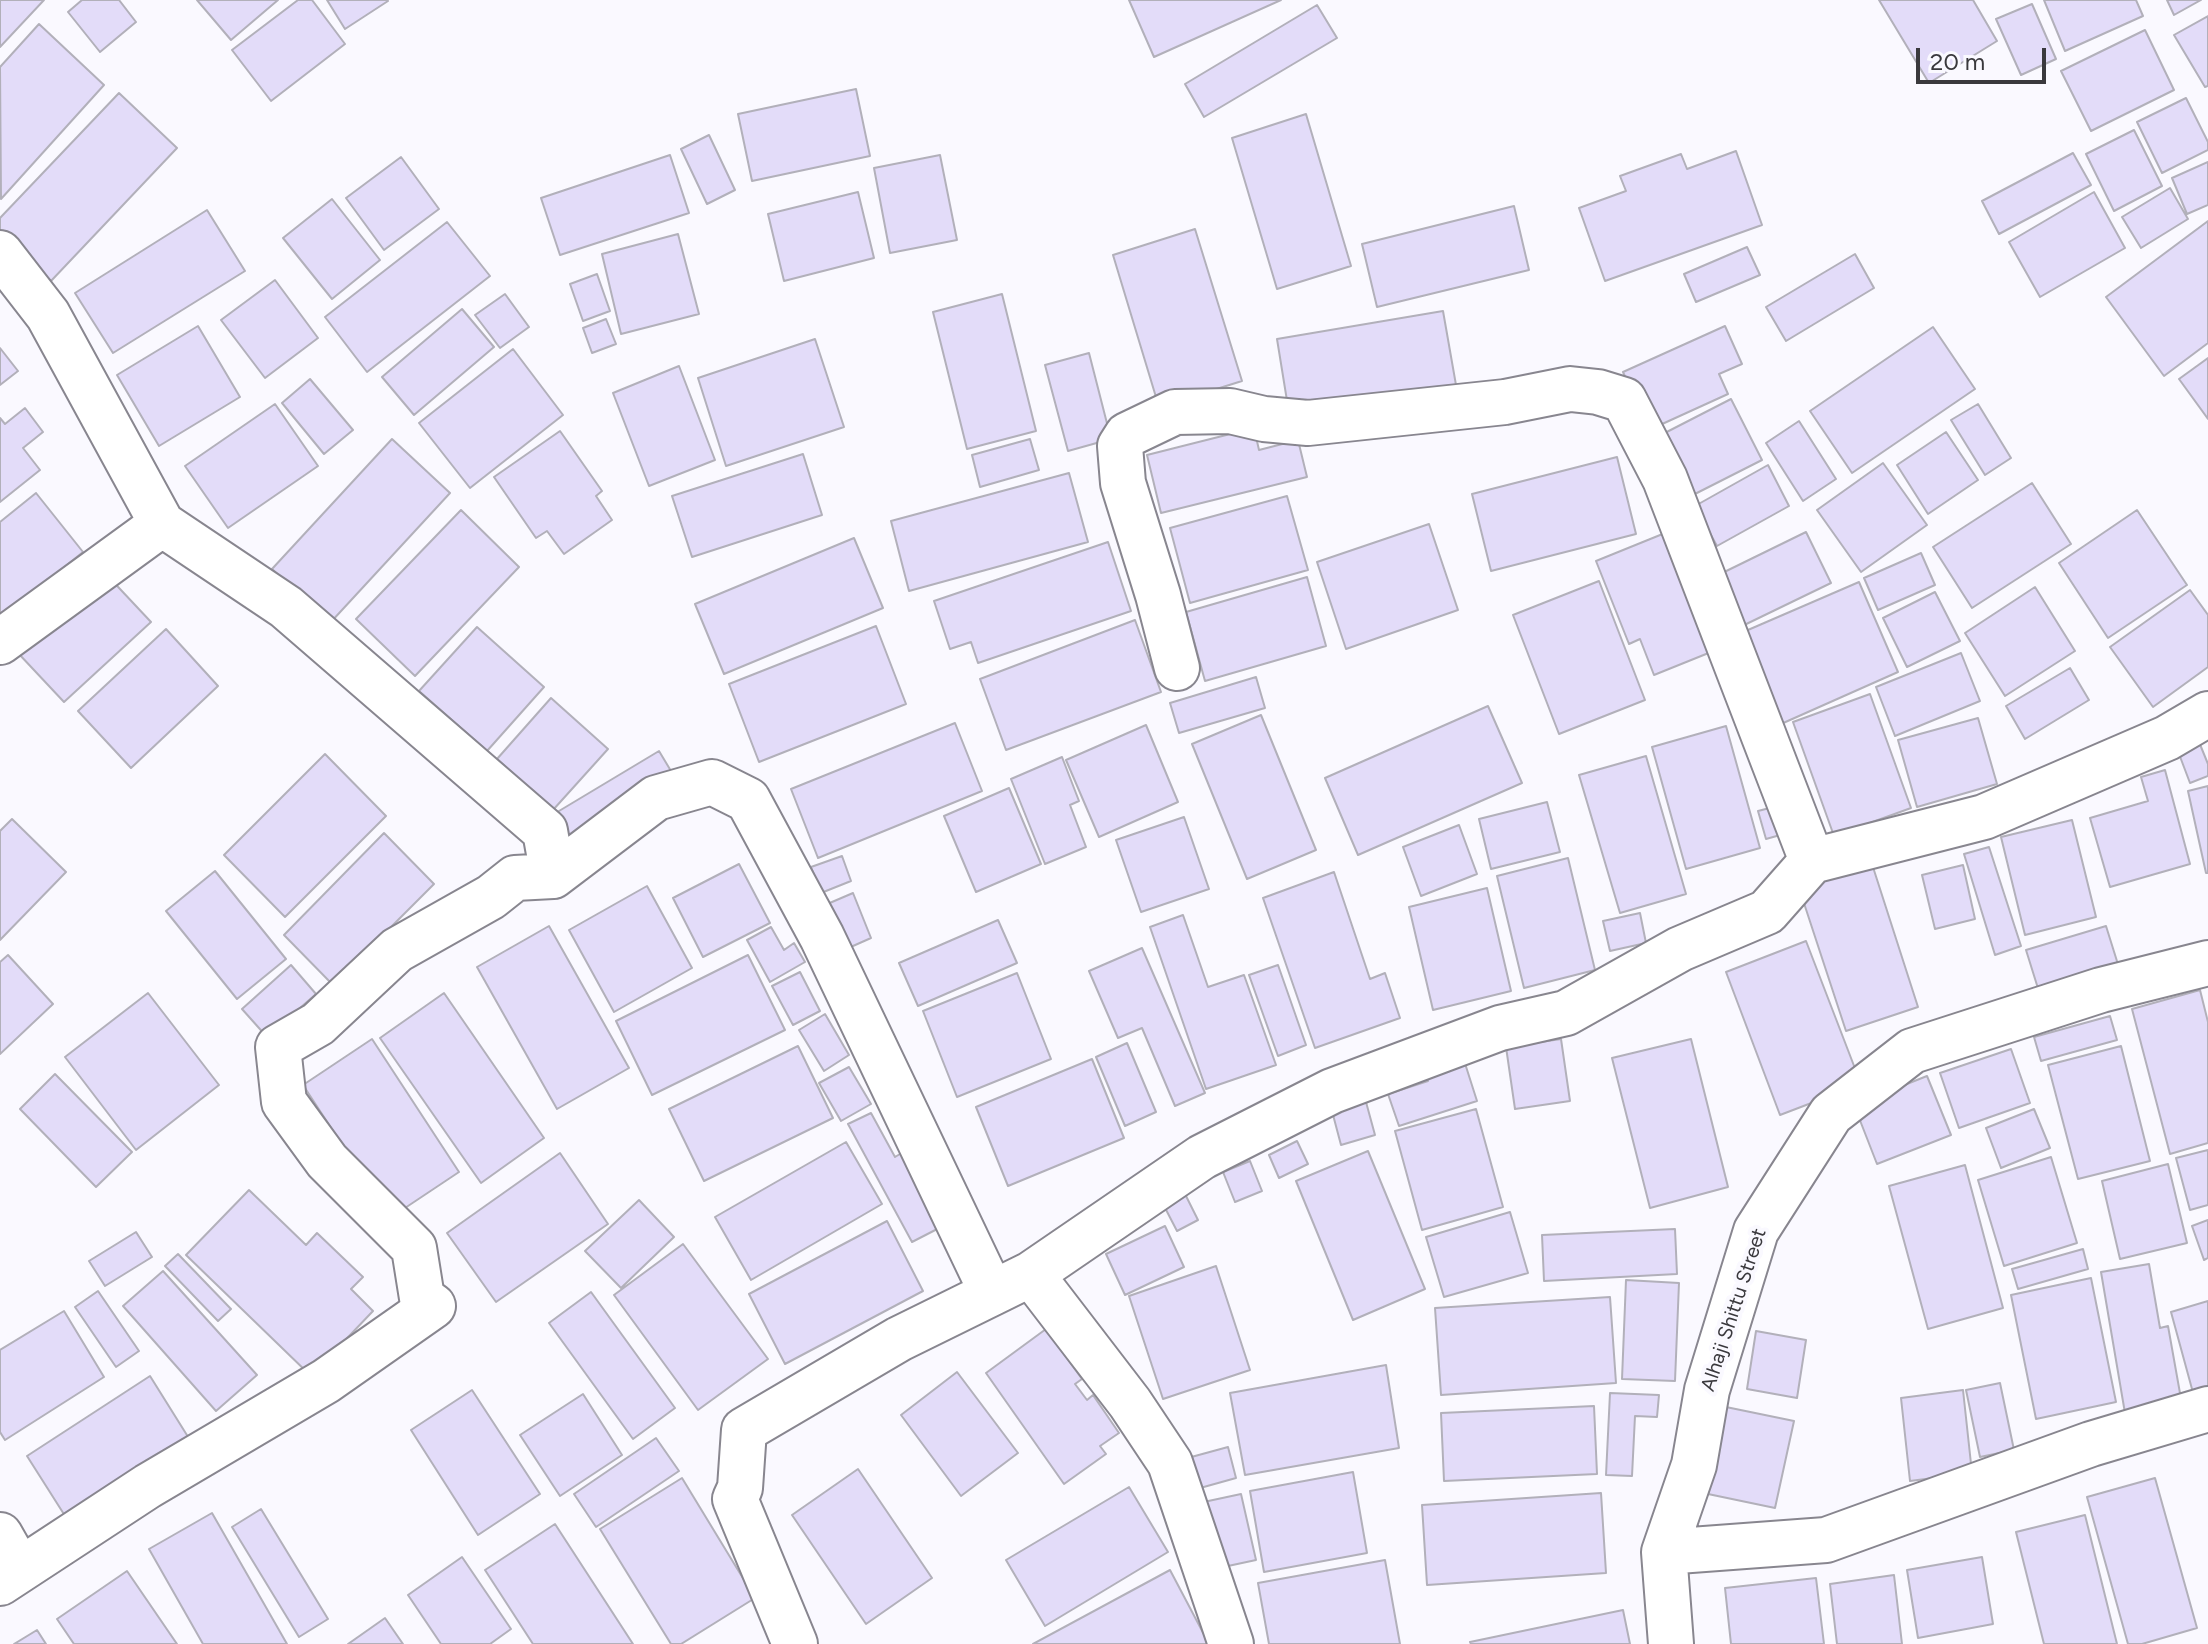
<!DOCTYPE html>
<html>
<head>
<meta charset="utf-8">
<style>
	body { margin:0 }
	#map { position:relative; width:2208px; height:1644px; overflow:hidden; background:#faf9ff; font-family:Figtree,sans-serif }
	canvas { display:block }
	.scale { position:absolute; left:1916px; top:48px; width:130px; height:36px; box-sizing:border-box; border:4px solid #3a393d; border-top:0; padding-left:10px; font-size:24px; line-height:28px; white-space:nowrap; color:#3a393d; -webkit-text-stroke:6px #faf9ff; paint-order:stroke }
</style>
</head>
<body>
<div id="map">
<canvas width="2208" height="1644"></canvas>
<div class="scale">20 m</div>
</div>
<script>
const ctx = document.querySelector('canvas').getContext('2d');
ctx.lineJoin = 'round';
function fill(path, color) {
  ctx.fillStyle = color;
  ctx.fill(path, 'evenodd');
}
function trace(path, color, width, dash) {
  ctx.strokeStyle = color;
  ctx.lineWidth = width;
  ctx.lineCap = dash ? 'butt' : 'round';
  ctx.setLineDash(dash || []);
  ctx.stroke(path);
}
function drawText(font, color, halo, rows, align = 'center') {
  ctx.font = font + ' Figtree,sans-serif';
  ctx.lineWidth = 8;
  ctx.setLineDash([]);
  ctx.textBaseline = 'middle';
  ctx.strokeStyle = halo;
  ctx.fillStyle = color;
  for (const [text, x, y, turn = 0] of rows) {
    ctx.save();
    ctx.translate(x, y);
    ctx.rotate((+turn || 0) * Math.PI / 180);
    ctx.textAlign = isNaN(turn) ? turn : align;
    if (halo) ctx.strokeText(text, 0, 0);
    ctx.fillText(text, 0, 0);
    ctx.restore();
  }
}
const building = new Path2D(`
	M0,0H44L0,47Z
	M82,0H119L136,22L100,52L68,12Z
	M197,0H278L231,40Z
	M298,0H312L345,44L271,101L232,50Z
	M327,0H387L388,1L345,29Z
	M1129,0H1281L1154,57Z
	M1879,0H1973L1997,41L1929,83Z
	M2044,0H2136L2143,16L2065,51Z
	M2167,0H2201L2174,15Z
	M2032,4L2056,59L2021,75L1996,19Z
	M1317,5L1337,38L1204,117L1185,84Z
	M2208,16V86L2205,87L2174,35Z
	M39,24L104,85L1,199L0,67Z
	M2145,30L2174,90L2091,131L2061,71Z
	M856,89L870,156L752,181L738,114Z
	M119,93L177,148L51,281L0,231V218Z
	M2186,98L2208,142V150L2162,173L2137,122Z
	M1306,114L1351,266L1277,289L1232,138Z
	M2134,130L2162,186L2114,211L2086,154Z
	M709,135L735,190L707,204L681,149Z
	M1736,151L1762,225L1605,281L1579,208L1626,191L1620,176L1681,154L1687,169Z
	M2073,153L2091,185L1999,234L1982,201Z
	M670,155L689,213L560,255L541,198Z
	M940,155L957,240L890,253L874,168Z
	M401,157L439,209L384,250L346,198Z
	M2208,162V205L2187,214L2172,178Z
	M2170,188L2188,219L2141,248L2122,217Z
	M858,192L874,258L784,281L768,214Z
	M2094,192L2125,248L2040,297L2009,242Z
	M332,199L380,260L332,299L283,238Z
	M1514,206L1529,270L1377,307L1362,244Z
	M207,210L245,271L113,353L75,293Z
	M2208,221V343L2164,376L2106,297Z
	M447,222L490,276L367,372L325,317Z
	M1195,229L1242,381L1159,407L1113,255Z
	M678,234L699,314L621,334L602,254Z
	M1747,247L1760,275L1696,302L1684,274Z
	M1855,254L1874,288L1786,341L1766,307Z
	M597,274L610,311L583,321L570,284Z
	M275,280L318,338L265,378L221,320Z
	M505,294L529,327L500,348L475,315Z
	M1002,294L1036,431L967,449L933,312Z
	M462,309L494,347L414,415L382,377Z
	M1443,311L1456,385L1289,413L1277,339Z
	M606,319L616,344L592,353L583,328Z
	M198,326L240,397L159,446L117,375Z
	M1725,326L1742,364L1719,374L1728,394L1649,430L1623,372Z
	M1933,327L1975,389L1852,473L1810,411Z
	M815,339L844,427L726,466L698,378Z
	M0,348L18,371L0,385Z
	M513,349L563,415L470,488L419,423Z
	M1089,353L1111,439L1068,451L1045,365Z
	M2208,358V419L2179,379Z
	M679,366L715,460L649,486L613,393Z
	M310,379L353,430L324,454L282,403Z
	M1731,399L1762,460L1687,498L1657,437Z
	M275,404L318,466L228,528L185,466Z
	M1978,404L2011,458L1985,475L1951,420Z
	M25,408L43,432L23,448L40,470L0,502V418L5,424Z
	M1799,421L1836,479L1803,501L1766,443Z
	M1254,428L1259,450L1298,440L1307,477L1161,513L1147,455Z
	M560,431L602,491L596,496L612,520L564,554L547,531L536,538L494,477Z
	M1946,432L1978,480L1928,514L1897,465Z
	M392,439L450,493L330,623L272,569Z
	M1030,439L1039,470L980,487L972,455Z
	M803,454L822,515L692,557L672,496Z
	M1617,457L1636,534L1491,571L1472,494Z
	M1883,463L1927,525L1861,572L1817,510Z
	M1768,465L1789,506L1717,546L1695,506Z
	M1069,473L1088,542L909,591L891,521Z
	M2032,483L2071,544L1972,608L1933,547Z
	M36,493L83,552L0,619V522Z
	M1287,496L1308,570L1190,603L1170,528Z
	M461,510L519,567L415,676L356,619Z
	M2137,510L2187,585L2108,638L2059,563Z
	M1429,524L1458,610L1346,649L1317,562Z
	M1670,531L1716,650L1654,675L1640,639L1629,644L1596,561Z
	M1806,532L1831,583L1736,629L1712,578Z
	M854,538L883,608L724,674L695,604Z
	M1108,542L1131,611L978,663L971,642L950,649L934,601Z
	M1921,553L1935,585L1878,610L1864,578Z
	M105,573L151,622L64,702L18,653Z
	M1307,577L1326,646L1205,681L1186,612Z
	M1599,581L1645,700L1559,734L1513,615Z
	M1859,582L1898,672L1781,724L1741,633Z
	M2035,587L2075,651L2005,696L1965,633Z
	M2190,590L2208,615V667L2153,707L2110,647Z
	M1935,592L1960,641L1907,667L1883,618Z
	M1135,620L1161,692L1006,750L980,679Z
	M876,626L906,704L759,762L729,684Z
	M477,627L544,687L487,751L419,691Z
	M166,629L218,686L131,768L78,711Z
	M1961,653L1980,701L1895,736L1876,687Z
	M2070,668L2089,700L2025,739L2006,706Z
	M1256,677L1265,708L1179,733L1170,703Z
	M1870,694L1911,808L1834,836L1793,722Z
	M551,698L608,749L553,810L497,759Z
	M1488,706L1522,783L1358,855L1325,778Z
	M1261,715L1316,850L1247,879L1192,744Z
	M1978,718L1997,784L1917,807L1898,740Z
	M955,723L982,791L818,858L791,789Z
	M1146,725L1178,802L1099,837L1066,760Z
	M1726,726L1760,848L1686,869L1652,747Z
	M2197,737L2208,764V776L2190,783L2176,746Z
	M659,751L677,781L567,847L549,817Z
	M325,754L386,816L285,917L224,855Z
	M1646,756L1686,894L1620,913L1579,775Z
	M1062,757L1079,801L1070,805L1086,847L1045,864L1011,779Z
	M2165,770L2190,864L2110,887L2090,818L2148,801L2141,777Z
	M2208,786V873H2206L2188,791Z
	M1009,788L1041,864L976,892L944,816Z
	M1547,802L1560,852L1491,869L1479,819Z
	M1785,804L1791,832L1766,839L1758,811Z
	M1184,817L1209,889L1141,912L1116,840Z
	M12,819L66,872L0,940V831Z
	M2072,820L2096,917L2025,935L2001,837Z
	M1459,825L1477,874L1421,896L1403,847Z
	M384,833L434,884L333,985L284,935Z
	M1989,847L2021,946L1995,955L1964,854Z
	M842,856L851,881L821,893L811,867Z
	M1568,858L1595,970L1524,988L1497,876Z
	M739,864L770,923L703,957L673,898Z
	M1872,864L1918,1007L1846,1031L1799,888Z
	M1963,865L1975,919L1935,929L1922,875Z
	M215,871L286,959L237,999L166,911Z
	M1334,872L1370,979L1385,973L1400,1018L1315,1048L1263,898Z
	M647,886L692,968L614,1012L569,930Z
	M1487,888L1511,991L1433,1010L1409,907Z
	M853,893L871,938L844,950L825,905Z
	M1640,913L1646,943L1610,951L1603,921Z
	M1183,915L1208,987L1244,975L1276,1065L1206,1089L1150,927Z
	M998,920L1017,963L918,1006L899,963Z
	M549,926L629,1068L557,1109L477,967Z
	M2106,926L2121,974L2041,998L2026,950Z
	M771,927L784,950L794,943L805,962L770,982L747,940Z
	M1806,941L1861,1084L1780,1115L1726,972Z
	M1142,948L1205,1093L1175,1106L1142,1028L1118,1038L1089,971Z
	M8,955L53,1004L0,1054V962Z
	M748,955L785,1030L652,1095L616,1021Z
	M291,965L316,994L267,1037L242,1009Z
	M1278,965L1306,1045L1278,1056L1249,975Z
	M800,972L820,1011L793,1025L772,986Z
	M1017,973L1051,1059L957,1097L923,1011Z
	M2200,990L2208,1022V1143L2170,1154L2132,1009Z
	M148,993L219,1085L136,1150L65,1057Z
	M444,993L544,1138L481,1183L380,1038Z
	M825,1014L849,1055L824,1071L799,1030Z
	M2110,1016L2117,1040L2041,1061L2034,1037Z
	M372,1039L459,1172L390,1218L303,1085Z
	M1561,1039L1570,1101L1515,1109L1506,1047Z
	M1691,1039L1728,1187L1650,1208L1612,1058Z
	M1127,1043L1156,1112L1125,1126L1096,1057Z
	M798,1046L833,1118L704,1181L669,1109Z
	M2121,1046L2150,1161L2078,1179L2048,1065Z
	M2011,1049L2030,1103L1959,1128L1940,1073Z
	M1462,1054L1477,1101L1399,1126L1388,1094L1428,1081L1423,1067Z
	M1092,1059L1124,1138L1008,1186L976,1107Z
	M849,1067L871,1104L841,1121L819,1083Z
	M55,1074L132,1152L96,1187L20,1109Z
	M1927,1076L1951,1135L1877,1164L1854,1105Z
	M1366,1102L1375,1135L1341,1145L1332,1111Z
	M1476,1109L1503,1207L1422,1230L1395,1131Z
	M2034,1109L2050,1148L2001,1168L1986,1128Z
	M871,1113L895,1157L905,1151L945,1225L912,1242L848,1124Z
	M1297,1141L1308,1164L1279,1178L1269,1155Z
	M846,1142L882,1204L751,1280L715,1217Z
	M2208,1150V1205L2190,1210L2176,1158Z
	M1368,1151L1425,1289L1353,1320L1296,1181Z
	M560,1153L608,1224L496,1302L447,1233Z
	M2051,1157L2077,1243L2004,1266L1978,1180Z
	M1250,1161L1262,1191L1235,1202L1223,1172Z
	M2168,1164L2187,1243L2120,1259L2102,1181Z
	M1965,1165L2003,1308L1928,1329L1889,1186Z
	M249,1190L306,1245L317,1233L363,1277L351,1289L373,1311L311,1376L186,1255Z
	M1184,1192L1198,1220L1177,1231L1162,1202Z
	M639,1200L674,1237L621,1288L585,1251Z
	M1510,1212L1528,1273L1444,1297L1426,1237Z
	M2208,1220V1258L2204,1260L2192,1226Z
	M887,1221L923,1291L785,1364L749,1294Z
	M1165,1226L1184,1267L1125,1295L1106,1254Z
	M1675,1229L1677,1274L1544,1281L1542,1235Z
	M136,1232L152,1257L105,1286L89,1261Z
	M683,1244L768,1359L698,1410L614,1295Z
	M2083,1249L2088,1269L2018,1289L2012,1269Z
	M178,1254L231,1309L218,1321L165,1266Z
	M2149,1264L2160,1328L2168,1326L2183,1410L2126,1419L2101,1272Z
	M1216,1266L1250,1370L1163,1399L1129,1296Z
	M163,1271L257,1375L216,1411L123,1306Z
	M2091,1278L2116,1402L2036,1419L2011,1295Z
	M1626,1280L1679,1283L1675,1381L1622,1379Z
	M98,1291L139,1351L116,1367L75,1307Z
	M591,1292L675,1408L633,1439L549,1323Z
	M1610,1297L1616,1383L1441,1395L1435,1308Z
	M2208,1301V1396L2195,1400L2171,1312Z
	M64,1311L104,1377L5,1440L0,1432V1350Z
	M1046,1329L1082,1379L1075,1384L1087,1400L1093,1395L1119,1433L1100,1446L1106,1454L1064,1484L986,1373Z
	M1756,1331L1806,1340L1797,1398L1747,1389Z
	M1386,1365L1399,1448L1245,1475L1230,1393Z
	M957,1372L1018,1453L961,1496L901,1415Z
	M150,1376L190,1440L67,1519L27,1456Z
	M2000,1383L2014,1450L1980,1457L1966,1390Z
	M472,1390L540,1494L478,1535L411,1430Z
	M1963,1390L1972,1473L1910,1481L1901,1398Z
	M1610,1393L1659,1395L1657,1417L1635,1416L1632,1476L1606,1475Z
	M583,1394L622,1455L560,1496L520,1435Z
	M1594,1406L1597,1474L1444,1481L1441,1413Z
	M1726,1407L1794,1421L1775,1508L1708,1494Z
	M656,1438L679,1471L596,1527L574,1494Z
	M1228,1447L1236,1478L1193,1490L1184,1459Z
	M858,1469L932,1578L866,1624L792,1515Z
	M1353,1472L1367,1553L1264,1572L1250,1491Z
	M682,1478L755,1598L681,1644H671L600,1529Z
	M2155,1478L2197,1628L2142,1644H2128L2087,1497Z
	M1129,1487L1168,1552L1045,1626L1006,1560Z
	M1601,1493L1606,1573L1427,1585L1422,1505Z
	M1241,1494L1256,1560L1214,1569L1199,1503Z
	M261,1509L328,1619L299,1637L232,1527Z
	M212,1513L287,1644H203L149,1549Z
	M2085,1515L2117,1644H2044L2016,1532Z
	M555,1524L633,1644H533L485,1570Z
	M462,1557L511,1629L490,1644H441L408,1595Z
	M1982,1557L1993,1624L1918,1638L1907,1570Z
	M1385,1560L1400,1644H1269L1258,1583Z
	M1170,1570L1209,1644H1033Z
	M127,1571L177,1644H74L57,1619Z
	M1894,1575L1902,1644H1837L1830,1584Z
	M1816,1578L1824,1644H1731L1725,1588Z
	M1623,1610L1630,1644H1471L1470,1642Z
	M385,1618L403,1644H348Z
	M37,1630L46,1644H14Z`);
fill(building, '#e3dcf9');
trace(building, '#b2b0ba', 2);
const street = new Path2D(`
	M0,253L48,315L162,524L286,607L545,831L553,876
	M0,642L162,524
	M1177,668L1158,595L1123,483L1120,446L1127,435L1175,412L1230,411L1264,419L1308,423L1505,402L1570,389L1598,392L1624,400L1665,479L1812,861
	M1031,1274L1130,1403L1170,1463L1231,1644
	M0,1535L20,1570
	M1664,1552L1826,1540L2091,1444L2208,1409
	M0,1583L148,1486L326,1381L433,1306L422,1298L414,1248L327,1161L284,1102L278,1047L318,1024L397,950L491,897L515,878L553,876L656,798L712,782L748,800L822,937L992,1293
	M795,1644L735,1499L740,1488L744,1430L899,1339L1031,1274L1202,1157L1332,1091L1500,1028L1566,1013L1680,949L1767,912L1812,861L1984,817L2167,738L2208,714
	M1671,1644L1664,1552L1694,1465L1707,1390L1756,1231L1831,1114L1912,1051L2101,990L2208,963`);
trace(street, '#88868f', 48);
trace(street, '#fff', 44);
drawText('20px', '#3a393d', '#faf9ff', [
	["Alhaji Shittu Street",1734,1310,-72]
]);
</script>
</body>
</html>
